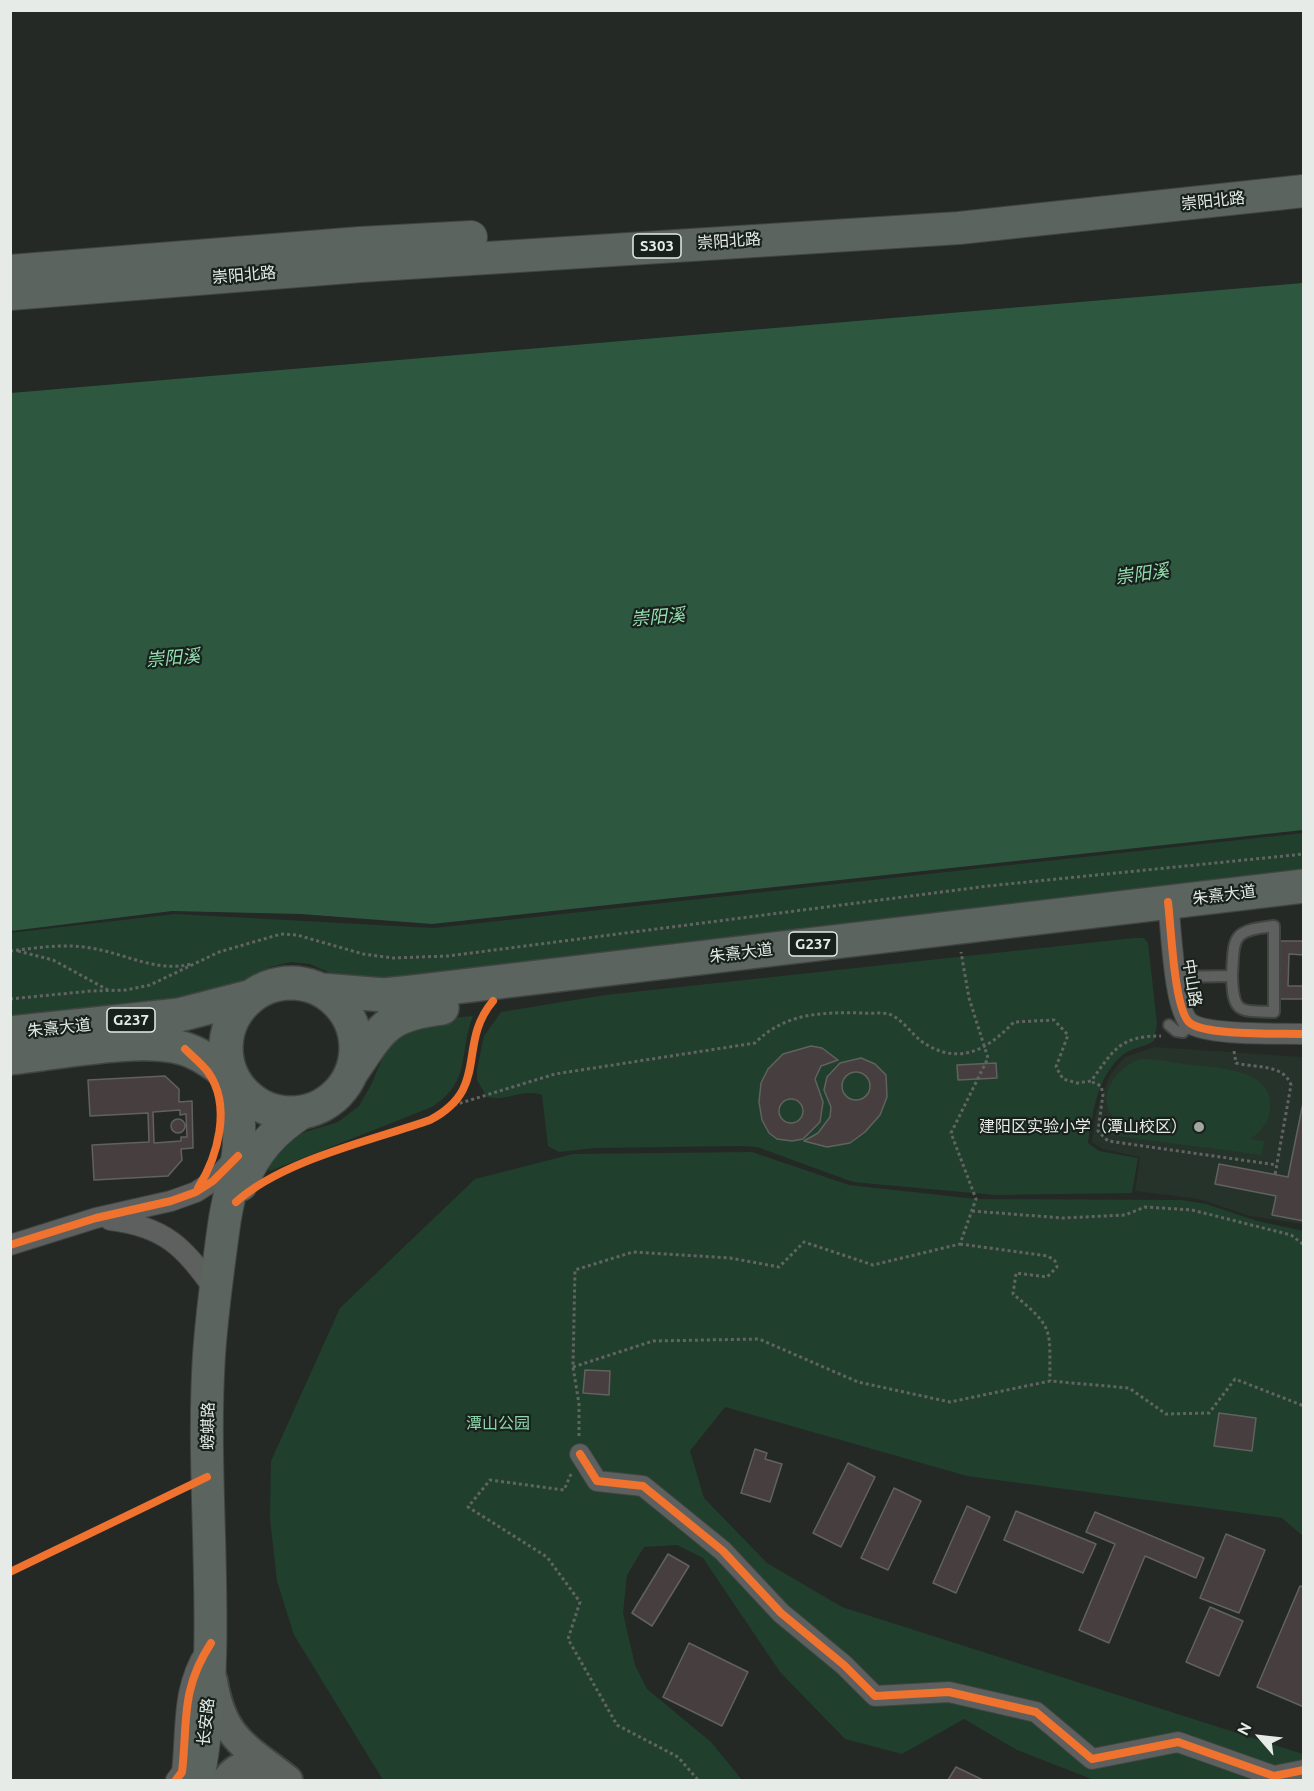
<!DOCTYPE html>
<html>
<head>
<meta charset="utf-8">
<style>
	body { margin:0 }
	#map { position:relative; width:1314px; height:1791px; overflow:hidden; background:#242926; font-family:Ubuntu,sans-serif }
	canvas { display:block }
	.frame { position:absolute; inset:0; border:12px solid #e6ebe8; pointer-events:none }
	.north { position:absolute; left:1230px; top:1707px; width:60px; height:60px; -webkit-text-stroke:4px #19211c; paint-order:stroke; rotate:298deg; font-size:16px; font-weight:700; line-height:24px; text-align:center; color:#e6ebe8 }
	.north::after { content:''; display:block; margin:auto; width:21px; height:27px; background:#e6ebe8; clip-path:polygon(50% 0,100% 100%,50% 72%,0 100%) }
</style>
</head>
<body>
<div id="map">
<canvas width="1314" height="1791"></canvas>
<div class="frame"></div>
<div class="north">N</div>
</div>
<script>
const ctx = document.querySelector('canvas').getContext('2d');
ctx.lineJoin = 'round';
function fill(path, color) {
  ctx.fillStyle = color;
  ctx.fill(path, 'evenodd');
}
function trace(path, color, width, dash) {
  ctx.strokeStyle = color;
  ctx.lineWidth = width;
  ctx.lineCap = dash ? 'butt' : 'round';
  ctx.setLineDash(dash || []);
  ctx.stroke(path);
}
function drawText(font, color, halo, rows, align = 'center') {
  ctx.font = font + ' Ubuntu,"Noto Sans SC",sans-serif';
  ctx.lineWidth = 4.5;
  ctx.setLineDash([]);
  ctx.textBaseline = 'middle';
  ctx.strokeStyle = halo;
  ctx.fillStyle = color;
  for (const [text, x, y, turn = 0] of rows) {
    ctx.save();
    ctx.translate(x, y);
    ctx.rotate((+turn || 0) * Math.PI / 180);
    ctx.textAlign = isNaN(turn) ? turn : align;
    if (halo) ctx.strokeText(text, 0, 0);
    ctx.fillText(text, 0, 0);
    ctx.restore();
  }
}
fill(new Path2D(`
	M1154,1047L1303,1057V1224L1250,1216L1199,1199L1135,1191L1140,1157L1103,1149L1092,1142L1096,1112L1110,1075L1125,1057Z`), '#26332a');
fill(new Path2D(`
	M1303,833V880L402,985L346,980L310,964L291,962L270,967L226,988L189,1000L11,1026L10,933L175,914L434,928Z
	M1134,938H1144L1148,943L1157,1024L1154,1041C1144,1047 1132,1048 1124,1054C1097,1075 1093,1112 1088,1143L1099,1151L1138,1158L1132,1193L995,1195L853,1182L757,1147L742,1146L595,1148L559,1152L548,1146L542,1095C522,1088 507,1102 487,1097L477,1080V1069L484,1036L501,1012L605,995Z
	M473,1016C458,1054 472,1081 432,1107L270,1171L263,1165L279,1140L338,1122L359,1106L371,1085L390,1041L404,1029L451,1018Z
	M1141,1059C1158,1059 1175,1063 1192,1065C1219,1068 1274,1069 1270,1109C1269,1122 1261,1132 1250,1139L1264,1141L1262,1155L1102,1134L1104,1118L1116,1120C1093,1098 1117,1066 1141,1059Z
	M752,1152L849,1185L976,1199L1182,1200L1206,1204L1257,1221L1304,1231L1303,1536L1282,1518L967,1476L725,1407L690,1451L704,1498L767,1563L842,1607L1303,1754V1780H1094L1017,1750L964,1719L902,1754L845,1739L780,1672L703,1558L677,1545L644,1547L627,1575L623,1613L635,1665L647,1689L711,1742L742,1780H383L294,1635L277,1581L270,1518L271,1461L340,1308L475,1179L573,1154Z`), '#213f2d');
fill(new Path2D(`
	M1303,283V830L432,924L301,914L172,911L11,931V393Z`), '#2d583f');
const building = new Path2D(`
	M1279,941H1304V999H1278Z
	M1289,954L1304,955V986H1288Z
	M811,1046L822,1048L838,1060L821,1066L815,1079L823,1102L820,1122L803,1139L792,1141L777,1139L769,1133L762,1120L759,1102L761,1083L768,1069L783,1054Z
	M861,1058L875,1064L886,1075L887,1097L880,1115L865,1132L850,1143L827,1147L804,1141L818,1133L830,1117L831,1107L824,1090L827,1077L840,1063Z
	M996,1063L997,1078L958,1080L957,1065Z
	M842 1086a14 14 0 1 1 28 0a14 14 0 1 1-28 0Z
	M165,1076L179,1089V1102L192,1101L193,1148L181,1149L182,1160L168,1176L94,1180L92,1145L149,1142L148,1113L90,1116L88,1080Z
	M1304,1098V1221L1272,1215L1276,1196L1215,1184L1219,1164L1288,1177Z
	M779 1111a12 12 0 1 1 24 0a12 12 0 1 1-24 0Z
	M180,1110V1115L186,1114L187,1137H181V1141L154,1143L153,1112Z
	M171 1126a7 7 0 1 1 14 0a7 7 0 1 1-14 0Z
	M585,1370L610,1371L609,1395L583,1393Z
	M1219,1413L1256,1418L1252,1451L1214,1446Z
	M755,1449L767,1453L765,1459L782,1464L770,1502L741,1493Z
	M848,1463L875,1477L841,1547L813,1533Z
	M894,1488L921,1501L888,1570L861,1558Z
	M967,1506L990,1517L956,1593L933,1583Z
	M1016,1511L1096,1544L1083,1573L1004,1540Z
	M1095,1512L1204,1558L1196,1578L1145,1556L1109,1643L1079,1630L1115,1544L1086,1532Z
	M1226,1534L1265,1550L1239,1613L1200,1598Z
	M668,1554L689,1566L652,1626L632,1613Z
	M1300,1586L1304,1587V1707L1257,1687Z
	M1210,1607L1243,1621L1219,1676L1186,1662Z
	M689,1643L748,1672L722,1726L663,1697Z
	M956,1767L983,1780H948Z`);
fill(building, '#463e3f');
trace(building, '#616260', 1.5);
const service = new Path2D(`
	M1176,977L1232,976C1233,1014 1239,1011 1274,1012V926C1232,931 1234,935 1232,976
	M1169,1025L1176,1031L1183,1032L1187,1026L1185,1018`);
const minor = new Path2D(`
	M1168,902C1171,925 1174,1011 1190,1023C1207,1036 1280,1033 1304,1034
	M110,1220C164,1226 186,1248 215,1291
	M10,1245L96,1218L171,1201L196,1192L213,1181L236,1157
	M580,1454L597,1481L643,1486L723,1551L781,1613L844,1665L875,1696L949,1692L1036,1712L1092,1759L1178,1742L1274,1776L1304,1770
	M176,1780L182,1772C187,1730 181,1689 206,1651`);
const secondary = new Path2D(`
	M213,1681C222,1738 246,1747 288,1780
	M226,1780C240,1761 256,1763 276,1771`);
const primary = new Path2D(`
	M10,271L360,243L471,237
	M10,294L361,266L959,228L1304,191
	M241,1185C255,1152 273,1131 303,1112
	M198,1780C224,1640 200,1497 209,1355C212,1312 218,1268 224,1225C227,1201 235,1178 238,1154C241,1129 238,1106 234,1082`);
const trunk = new Path2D(`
	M226 1048a65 65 0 1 1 130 0a65 65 0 1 1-130 0Z
	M322,990L384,995L413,992L1304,886
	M10,1033L179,1015L249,997
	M10,1058C57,1053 140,1036 182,1048C200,1053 216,1065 231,1076
	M351,1073C382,1028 385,1015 442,1008`);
trace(service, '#414542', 14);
trace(minor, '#414542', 22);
trace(secondary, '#414542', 32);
trace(primary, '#414542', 34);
trace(trunk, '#414542', 36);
trace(new Path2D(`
	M10,951C37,948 64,943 90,948C125,953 156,973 191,964
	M18,951L53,960L108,990
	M10,999L91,991L126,990L150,985L219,952L281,934L297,935L363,954L393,958L448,956L988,886L1304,854
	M1234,1051L1236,1063C1255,1068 1284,1064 1291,1085L1275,1175
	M1092,1082L1101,1086L1103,1094L1098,1131L1108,1141L1277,1165
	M454,1105L555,1074L755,1043C785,1013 821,1012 862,1013C870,1014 882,1012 889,1014C901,1018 912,1034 921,1041C958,1067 987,1050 1014,1022L1054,1020L1068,1035L1056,1067L1063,1079L1077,1083L1091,1081C1114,1050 1119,1036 1161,1036
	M972,1211L1063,1218L1125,1215L1145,1207L1192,1210L1291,1235L1304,1245
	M960,1244L1048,1256L1055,1261L1057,1267L1047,1277L1016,1273L1013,1294C1056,1329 1049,1330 1050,1381
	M573,1367L653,1341L759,1339L858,1382L950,1402L1050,1381L1129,1388L1166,1414L1209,1413L1235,1379L1304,1406
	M579,1436V1404L573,1367L575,1270L633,1252L730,1258L779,1267L804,1242L873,1265L960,1244L976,1199L951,1133L988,1058L969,998L961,952
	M571,1474L564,1490L490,1480L468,1507L547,1557L580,1602L568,1639L617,1725L678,1757L698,1780`), '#626463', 3, [3, 3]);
trace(service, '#5d605e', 10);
trace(minor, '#5d605e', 20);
trace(secondary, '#5c625e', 28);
trace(primary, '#5b645f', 32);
trace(trunk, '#5b645f', 33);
trace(new Path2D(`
	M1168,902C1171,925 1174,1011 1190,1023C1207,1036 1280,1033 1304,1034
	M185,1049C192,1056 202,1064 208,1072C232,1106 218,1156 198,1188
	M236,1202C283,1160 370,1141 430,1120C491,1088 456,1045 493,1001
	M10,1245L96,1218L171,1201L196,1192L213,1181L238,1156
	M580,1454L597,1481L643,1486L723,1551L781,1613L844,1665L875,1696L949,1692L1036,1712L1092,1759L1178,1742L1274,1776L1304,1770
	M10,1572L207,1477
	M176,1780L182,1772C188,1721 180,1691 211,1643`), '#ef722f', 8);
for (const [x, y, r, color] of [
	[1199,1127,6,"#a2a7a4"]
]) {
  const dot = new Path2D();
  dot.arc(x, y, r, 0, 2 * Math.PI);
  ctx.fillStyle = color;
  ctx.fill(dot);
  trace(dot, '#19211c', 2);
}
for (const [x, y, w] of [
	[657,246,48],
	[813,944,48],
	[131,1020,48]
]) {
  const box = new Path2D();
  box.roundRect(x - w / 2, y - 12, w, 24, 4.5);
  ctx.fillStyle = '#19211c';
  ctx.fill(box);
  trace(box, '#e6ebe8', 1.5);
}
drawText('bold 15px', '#e6ebe8', null, [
	["S303",657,246],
	["G237",813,944],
	["G237",131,1020]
]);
drawText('16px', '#e6ebe8', '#19211c', [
	["崇阳北路",1213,201,-6],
	["崇阳北路",729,241,-4],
	["崇阳北路",244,275,-5],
	["朱熹大道",1224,895,-7],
	["朱熹大道",741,953,-7],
	["中山路",1192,983,81],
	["朱熹大道",59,1028,-6],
	["螃蜞路",208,1426,-89],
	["长安路",206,1722,-84]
]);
drawText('16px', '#e6ebe8', '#19211c', [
	["建阳区实验小学（潭山校区）",1187,1127]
], 'right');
drawText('16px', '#8dd8aa', '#19211c', [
	["潭山公园",498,1424]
]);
drawText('italic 18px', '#94dfb1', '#19211c', [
	["崇阳溪",1142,574,-8],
	["崇阳溪",658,617,-5],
	["崇阳溪",173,658,-5]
]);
</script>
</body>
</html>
